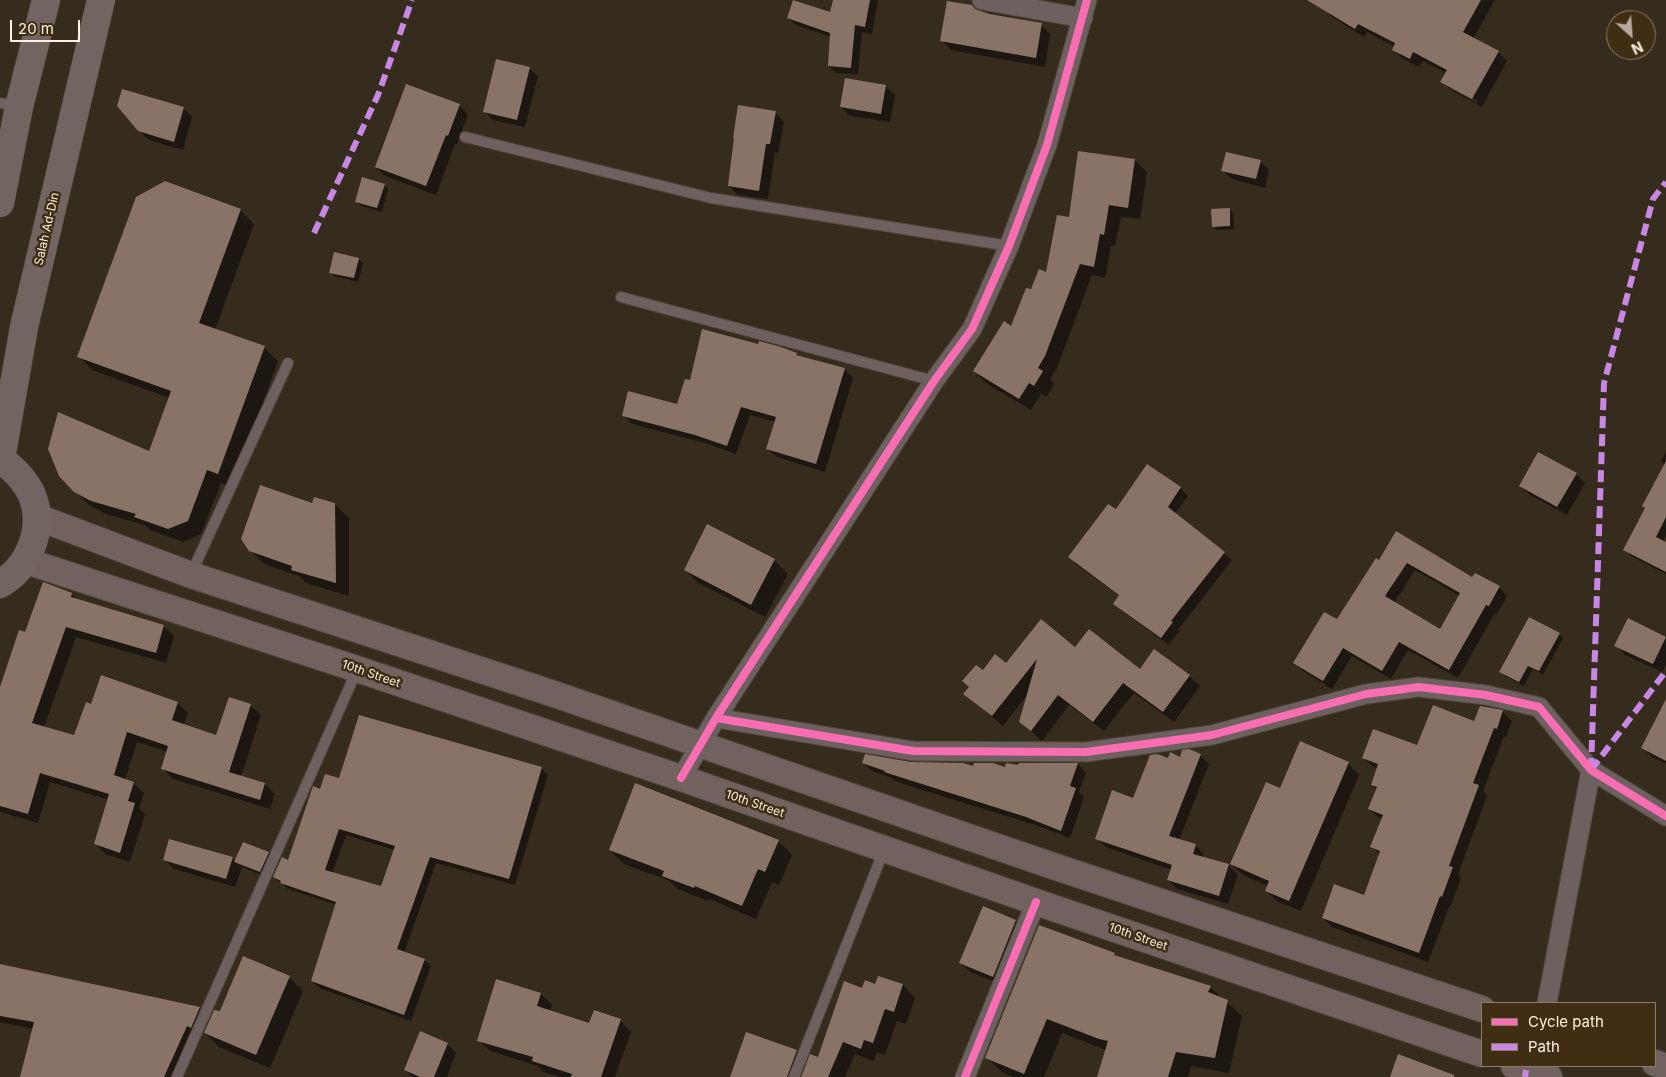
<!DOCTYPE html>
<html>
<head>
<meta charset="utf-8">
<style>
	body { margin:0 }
	#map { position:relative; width:1666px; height:1077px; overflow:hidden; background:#362c1e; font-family:Inter,sans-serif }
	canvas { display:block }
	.legend { position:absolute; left:1481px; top:1002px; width:175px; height:65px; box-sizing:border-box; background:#402e14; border:1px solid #8b7c66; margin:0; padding:6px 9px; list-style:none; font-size:15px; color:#fcf0e1 }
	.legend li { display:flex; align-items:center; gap:10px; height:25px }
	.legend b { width:25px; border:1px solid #8b7c66 }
	.north { position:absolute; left:1606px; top:10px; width:50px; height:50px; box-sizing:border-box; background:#402e14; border:1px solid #8b7c66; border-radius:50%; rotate:154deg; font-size:14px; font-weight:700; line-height:20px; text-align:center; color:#fcf0e1 }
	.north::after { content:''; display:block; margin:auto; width:18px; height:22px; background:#b7ab9d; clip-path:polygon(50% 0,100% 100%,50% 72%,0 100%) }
	.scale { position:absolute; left:10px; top:20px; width:70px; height:22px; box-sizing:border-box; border:2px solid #fcf0e1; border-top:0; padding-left:6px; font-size:15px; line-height:18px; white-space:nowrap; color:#fcf0e1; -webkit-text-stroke:4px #402e14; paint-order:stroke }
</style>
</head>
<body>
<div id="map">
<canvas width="1666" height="1077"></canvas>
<ul class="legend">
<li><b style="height:6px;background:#f96db3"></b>Cycle path</li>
<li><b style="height:6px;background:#c787e3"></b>Path</li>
</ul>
<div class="north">N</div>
<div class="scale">20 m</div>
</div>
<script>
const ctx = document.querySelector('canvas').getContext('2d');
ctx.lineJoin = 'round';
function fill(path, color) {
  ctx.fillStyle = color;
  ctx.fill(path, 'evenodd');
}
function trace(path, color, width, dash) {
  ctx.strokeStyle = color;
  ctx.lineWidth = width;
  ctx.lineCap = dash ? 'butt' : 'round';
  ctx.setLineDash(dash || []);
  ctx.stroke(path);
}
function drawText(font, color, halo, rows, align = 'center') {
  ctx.font = font + ' Inter,sans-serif';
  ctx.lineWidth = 5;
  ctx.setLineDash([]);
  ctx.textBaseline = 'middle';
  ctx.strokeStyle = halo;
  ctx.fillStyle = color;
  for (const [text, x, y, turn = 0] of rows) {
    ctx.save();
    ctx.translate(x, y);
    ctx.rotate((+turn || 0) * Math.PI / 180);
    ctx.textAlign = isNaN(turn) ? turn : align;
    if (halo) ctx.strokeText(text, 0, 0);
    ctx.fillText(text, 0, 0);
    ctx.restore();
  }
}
fill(new Path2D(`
	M794,0L831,14L834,0H878L872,34L862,32L858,74L836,73L829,66L831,37L796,25L788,17Z
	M1327,0H1495L1473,39L1498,52L1507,61L1482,107L1451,90L1442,81L1446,73L1423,61L1419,67L1402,58L1393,49L1395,47L1367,32L1364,37L1332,17L1323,8ZM1451,86L1478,101L1477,103L1451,89Z
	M976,10L989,15L1041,25L1050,34L1045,67L951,50L942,40Z
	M529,68L538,76L525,127L493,120L485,112Z
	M885,86L895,95L890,122L850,116L841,107Z
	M459,105L468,114L457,144H455L436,195L385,176L376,167Z
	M183,108L192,117L183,150L149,140L139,131Z
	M775,112L784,122L778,153L775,152L768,199L738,195L729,186Z
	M1135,160L1147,172L1140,219L1121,217L1115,246H1111L1105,278L1092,275L1057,368L1050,379L1054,384L1046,397L1041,394L1031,410L986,383L974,371L1012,328L1032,291L1047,273L1070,218Z
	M1260,161L1269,170L1265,188L1232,179L1222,170Z
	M384,185L388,189L382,212L361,206L357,202Z
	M1229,209L1233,213L1234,229L1217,230L1213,226Z
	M240,210L254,224L215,330L264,348L278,361L232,487L221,483L201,534L183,542L150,530L145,525L106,514L89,505L60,476L150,452L170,398L92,370L79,356Z
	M358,259L363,263L358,282L334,276L330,272Z
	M796,354L799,357L844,369L853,378L825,472L777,457L768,449L776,422L750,415L736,454L705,443L632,424L623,415L678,406L691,381Z
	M1666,452V535L1663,541L1666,543V574L1631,556L1625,549L1646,508L1665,465L1661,461Z
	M1576,474L1585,483L1567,515L1530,495L1520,486Z
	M1180,488L1188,496L1175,514L1232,560L1178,630L1179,631L1169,645L1122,611L1115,603L1120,596L1077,565L1070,557L1116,511Z
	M313,504H335L349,518V596L306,583L299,576L264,564L250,550Z
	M1396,533L1473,579L1499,587L1507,596L1497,614L1495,613L1458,678L1408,650L1391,679L1352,656L1332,689L1303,671L1294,663L1337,621L1380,561ZM1415,570L1460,596L1440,631L1394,603Z
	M774,560L788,574L765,617L699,583L685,570Z
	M72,594L79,601L163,626L174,636L166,663L76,637L44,727L75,736L91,706L177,703L188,713L183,726L217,737L250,705L261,715L241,777L265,784L275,794L270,809L173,779L162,768L168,752L137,742L125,780L133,783L144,793L139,808L145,814L130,862L105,854L95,844L109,800L50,782L38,823L0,812V691L26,634Z
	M1628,620L1666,638V665L1662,672L1625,655L1616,645Z
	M1559,634L1563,638L1543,675L1533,669L1524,686L1505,676L1501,672Z
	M1075,649L1140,671L1189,676L1200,686L1174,722L1134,693L1104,731L1069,705L1042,741L1020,721L1028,694L1003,726L965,694L983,672Z
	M1481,707L1503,712L1512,721L1506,737L1504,736L1483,791L1487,796L1458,874L1461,878L1451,905H1450L1428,962L1332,927L1323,918L1364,896L1379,854L1372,846L1383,819L1378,817L1369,808L1377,790L1372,785L1378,769L1372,766L1363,757L1418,747L1475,722Z
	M1666,710V764L1652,757L1643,748Z
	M1200,755L1209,764L1179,840L1195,845L1204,854L1203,858L1229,866L1238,875L1228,904L1177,889L1168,880L1172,870L1106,847L1097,838L1169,760Z
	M863,763L1006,768L1019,766L1020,764H1078L1086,773L1079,792L1084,797L1070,838L1035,825L894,781L892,778L872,771Z
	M1348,763L1359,775L1301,911L1278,902L1266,891L1268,886L1243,875L1231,863L1281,789Z
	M541,768L548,775L515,885L436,863L404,953L424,960L431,966L411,1021L319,988L312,981L337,905L288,889L274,877L289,861L321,791L340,780ZM346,835L395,850L382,888L332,874Z
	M778,841L792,855L779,885L772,882L756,919L709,899L708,901L678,889L668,880L624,864L610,850Z
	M268,853L272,857L264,876L242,867L235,887L174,869L165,860L232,858L236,861Z
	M984,908L1016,921L1025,930L1003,985L970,972L960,963Z
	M1114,954L1117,958L1210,987L1242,1016L1229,1073L1191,1066L1188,1077H1098L1106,1050L1062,1033L1044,1077H1013L1002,1072L986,1057Z
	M0,965L200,1008L209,1017L177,1077H21L34,1029L0,1022Z
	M289,977L303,991L270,1068L219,1047L205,1033Z
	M879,977L903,985L915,998L906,1024L897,1021L885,1055L877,1052L874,1061L855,1054L845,1077H731L746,1034L797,1051L808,1063L819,1058L863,989L876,985Z
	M541,994L552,1005L550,1012L590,1025L620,1020L631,1032L615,1077H560L544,1072L538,1066L490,1051L478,1040Z
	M447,1044L456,1053L447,1077H412L405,1070Z`), '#0007');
fill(new Path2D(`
	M793,0L830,12L833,0H870L865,27L855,25L851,68L828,66L830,33L787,18Z
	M1307,0H1481L1463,32L1499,51L1472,99L1440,82L1447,70L1413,52L1410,59L1392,50L1395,43L1358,24L1355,29Z
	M947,1L972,5L975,9L989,14L1042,23L1036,58L940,41Z
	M496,59L530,67L517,120L483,112Z
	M845,78L886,85L881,114L840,107Z
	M406,84L460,104L448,136L446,135L426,186L375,167Z
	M122,89L184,107L174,142L138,131L117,106Z
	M738,105L776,111L770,144H766L759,191L728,186L734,138H733Z
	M1078,151L1135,159L1128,208L1109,205L1104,235L1100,234L1094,267L1080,264L1045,356L1038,368L1043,371L1034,386L1029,383L1019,399L973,371L1004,321L1011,326L1026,288L1031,289L1039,269L1046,272L1057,215L1069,217Z
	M1226,152L1261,160L1256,179L1221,171Z
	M362,177L385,184L377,208L355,202Z
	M165,181L241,209L199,323L265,346L218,474L207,470L188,521L168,529L134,517L136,514L91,501L74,492L59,476L48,449L58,412L149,451L171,391L77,357L136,197Z
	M1230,208V226L1212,227L1211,209Z
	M334,252L359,258L354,278L329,273Z
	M702,329L758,344L759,341L781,347L797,353L796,355L845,368L816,464L766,449L776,417L741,407L727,446L695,435L622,416L628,391L677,404L685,379L690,380Z
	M1538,452L1577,473L1557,507L1519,486Z
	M1666,461V517L1656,537L1666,542V572L1623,550L1645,508L1642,506Z
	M1147,464L1181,487L1168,507L1225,552L1171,621L1173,622L1161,638L1113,604L1119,595L1068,557L1108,504L1116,509Z
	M260,485L312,503L314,497L335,503L336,583L291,570L292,566L249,551L241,539Z
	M707,524L775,559L751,605L684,570Z
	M1396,531L1472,577L1475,573L1500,586L1489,606L1486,605L1449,670L1399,642L1382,671L1343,648L1323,681L1293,663L1324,612L1337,619L1376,558L1379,560ZM1407,563L1460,593L1440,629L1385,596Z
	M43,582L72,593L71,597L164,625L156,653L66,627L32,723L74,735L86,702L91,704L101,675L178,702L172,720L216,735L229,697L251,704L229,772L265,783L260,800L161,769L168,746L127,732L114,775L134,782L128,801L135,803L120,853L94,844L109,794L40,773L28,814L0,806V687L19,630L25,632Z
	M1529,617L1560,633L1539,671L1528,666L1519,682L1499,672Z
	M1628,618L1666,637L1653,664L1614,646Z
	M1041,619L1075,647L1089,629L1140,669L1154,649L1190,675L1163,712L1123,683L1093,722L1058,695L1031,731L1019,722L1037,659L992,716L963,694L969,687L962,681L976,665L983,670L995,654L1006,663Z
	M1666,699V761L1641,748Z
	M1433,705L1474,721L1480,706L1503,710L1497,729L1494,728L1473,783L1479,785L1449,866L1453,867L1442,897L1440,896L1419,953L1322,918L1334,884L1364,895L1380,851L1370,847L1383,815L1368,809L1377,787L1371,785L1378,764L1362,758L1373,729L1417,745Z
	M359,715L542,767L509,879L430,857L397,949L425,959L404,1015L311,981L336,902L280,883L281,881L273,877L282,857L288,860L313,786L320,789L325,774L339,778ZM339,829L395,846L381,886L325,870Z
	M1300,741L1349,762L1289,901L1265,891L1269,881L1230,864L1266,782L1280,788Z
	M1189,749L1201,754L1169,836L1196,844L1193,854L1229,864L1219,896L1167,880L1172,865L1095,839L1112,790L1133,798L1150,755L1157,754L1168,758L1170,752L1180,757L1182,750Z
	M865,754L911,762L963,763L973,766L974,763H993L1005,767L1006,763L1018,765L1019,763H1078L1070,786L1076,788L1061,831L1026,817L884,772L885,771L862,763Z
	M635,783L779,840L765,872L758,869L742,906L695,886L694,888L662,876L664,871L609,850Z
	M169,839L233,857L226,879L163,860Z
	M243,842L269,852L260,872L234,862Z
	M983,906L1016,920L993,977L959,963Z
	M1039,925L1115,953L1114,955L1211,986L1208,992L1228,1000L1215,1058L1176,1052L1168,1077H1097L1108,1041L1099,1039L1047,1019L1024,1074L985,1058Z
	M243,956L290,976L256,1055L204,1033L214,1010L220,1011Z
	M0,964L200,1007L191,1028L187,1026L164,1077H20L34,1022L0,1016Z
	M878,976L903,984L894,1012L885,1009L873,1043L864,1040L861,1049L843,1042L828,1077H801L810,1054L818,1057L844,981L862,988L865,980L875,984Z
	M496,979L541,993L537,1006L589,1023L594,1010L621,1019L601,1077H571L572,1074L532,1061L533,1057L477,1041Z
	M420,1031L448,1043L434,1077H420L404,1070Z
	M746,1032L797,1050L787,1077H730Z
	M1398,1054L1454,1075V1077H1390Z`), '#897366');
const lane = new Path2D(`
	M0,103L19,107
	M465,137L711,198L1009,246
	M621,297L934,381
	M191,574L288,363
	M177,1077L357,670
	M794,1077L884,850`);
const street = new Path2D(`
	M982,0L1083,18
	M716,718L913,751L1086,752L1212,735L1366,694L1419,687L1486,695L1539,707L1591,770L1666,816
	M681,778L716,718L934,381L972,329L1009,246L1047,145L1087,0
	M1547,1003L1591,770
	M965,1077L1036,902`);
const secondary = new Path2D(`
	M37,517L191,575L551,693L1047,864L1482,1009
	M26,561L357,669L681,778L1036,902L1482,1054
	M1655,1063L1666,1067
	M1514,1066L1549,1077`);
const highway = new Path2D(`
	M0,203L19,107L46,0
	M0,459C13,468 24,479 31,493C46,526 30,567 0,584
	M1,459L24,327L101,0`);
trace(lane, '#50473b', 12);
trace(street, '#50473b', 21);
trace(secondary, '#50473b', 28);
trace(highway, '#50473b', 29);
trace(lane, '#6d605f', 10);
trace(street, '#6d605f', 19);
trace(secondary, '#71625f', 26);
trace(highway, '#726561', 28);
trace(new Path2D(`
	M314,233L378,95L412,0
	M1591,770L1604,383L1653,199L1666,182
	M1591,770L1666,671
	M1525,1077L1526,1070`), '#c787e3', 6, [12, 6]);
trace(new Path2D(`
	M716,718L913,751L1086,752L1212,735L1366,694L1419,687L1486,695L1539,707L1591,770L1666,816
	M681,778L716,718L934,381L972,329L1009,246L1047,145L1087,0
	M965,1077L1036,902`), '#f96db3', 8);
drawText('12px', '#fcf0e1', '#402e14', [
	["Salah Ad-Din",47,229,-77],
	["10th Street",371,674,19],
	["10th Street",755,804,19],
	["10th Street",1138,937,19]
]);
</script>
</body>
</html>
